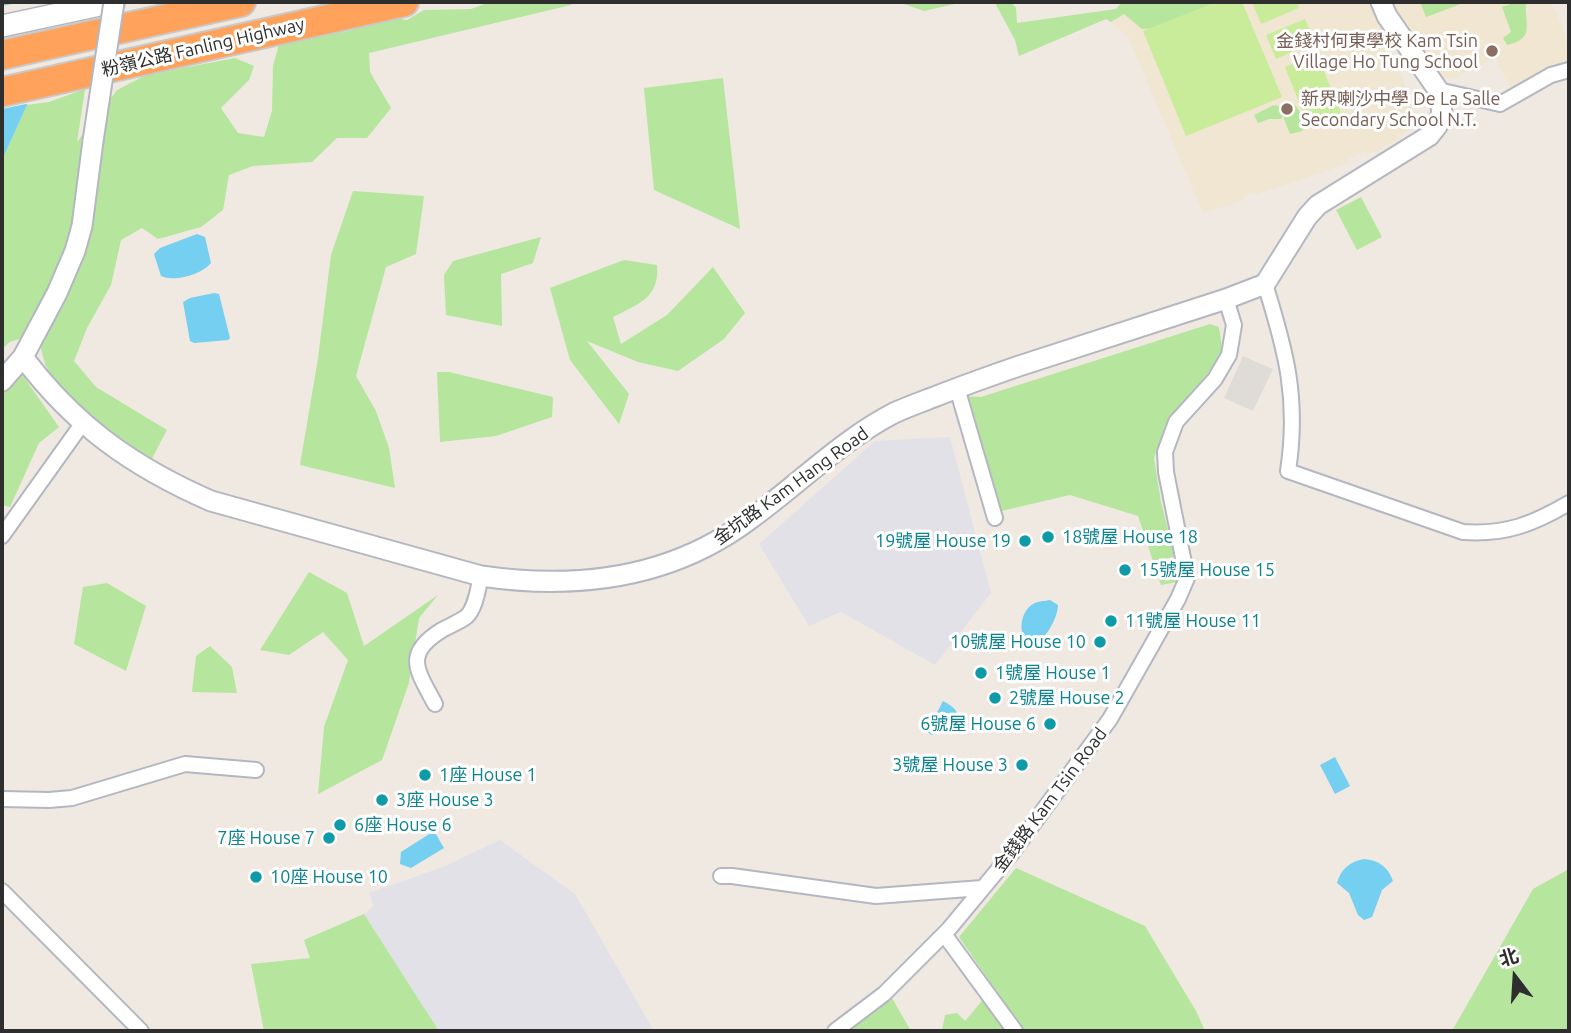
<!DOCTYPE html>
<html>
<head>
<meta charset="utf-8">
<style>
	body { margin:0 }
	#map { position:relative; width:1571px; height:1033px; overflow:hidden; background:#efe9e1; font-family:Ubuntu,"Noto Sans SC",sans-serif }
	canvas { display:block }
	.frame { position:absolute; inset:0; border:4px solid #2e2e2e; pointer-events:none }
	.north { position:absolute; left:1480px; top:942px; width:70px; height:70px; -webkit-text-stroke:5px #fff; paint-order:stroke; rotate:343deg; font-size:19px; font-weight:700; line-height:28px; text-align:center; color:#2e2e2e }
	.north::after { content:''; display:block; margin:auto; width:24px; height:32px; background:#2e2e2e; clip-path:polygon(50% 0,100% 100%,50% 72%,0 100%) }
</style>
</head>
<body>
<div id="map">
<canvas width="1571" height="1033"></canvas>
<div class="frame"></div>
<div class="north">北</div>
</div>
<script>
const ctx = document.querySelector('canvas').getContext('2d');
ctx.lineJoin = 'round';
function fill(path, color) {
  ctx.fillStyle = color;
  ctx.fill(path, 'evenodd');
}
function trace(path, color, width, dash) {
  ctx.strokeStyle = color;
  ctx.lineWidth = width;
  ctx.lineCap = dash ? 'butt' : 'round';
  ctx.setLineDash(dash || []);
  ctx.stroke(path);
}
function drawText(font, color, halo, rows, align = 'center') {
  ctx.font = font + ' Ubuntu,"Noto Sans SC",sans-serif';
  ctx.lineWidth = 6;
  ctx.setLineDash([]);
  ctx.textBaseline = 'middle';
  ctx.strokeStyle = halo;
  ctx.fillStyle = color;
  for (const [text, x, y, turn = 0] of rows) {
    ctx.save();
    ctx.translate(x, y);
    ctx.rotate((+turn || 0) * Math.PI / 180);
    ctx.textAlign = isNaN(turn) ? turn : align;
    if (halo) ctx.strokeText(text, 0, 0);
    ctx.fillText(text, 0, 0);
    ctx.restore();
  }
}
fill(new Path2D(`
	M950,437L991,593L935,665L841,612L809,626L759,544L875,441Z
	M500,840L575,894L654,1031H439L364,914L374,906L369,893L443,867Z`), '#e3e1e8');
fill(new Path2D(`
	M1150,2H1372L1413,105V121L1405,133L1394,142L1367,155L1366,151L1349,158L1351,162L1256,195L1254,192L1243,196L1244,200L1203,213L1128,37L1111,22L1131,10Z
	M1387,2H1551L1562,25L1569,60L1512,91L1495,58L1457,77L1442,79Z`), '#f0e6d1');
fill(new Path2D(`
	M490,2H574L571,5L369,53L370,72L391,108L367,138H337L312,162L253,166L229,175L223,210L201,227L158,239L142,228L121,240L111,285L87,328L74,361L96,387L167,430L149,464L60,392L45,364L37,333L10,342L2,349V160L27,105L49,102L85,89L77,142L117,90L146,75L235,58L254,66L249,80L221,108L238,133L264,137L272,111L273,66L279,44L348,31L384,17L407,20L424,10L471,9Z
	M898,2H963L924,11Z
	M1002,2H1011L1016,8L1017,23L1116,9L1122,2H1230L1169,27L1142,29L1124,14L1111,22L1106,19L1019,56L1015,40L995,3Z
	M1420,2H1466L1426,17Z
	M1517,2H1526C1524,23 1536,39 1507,45L1503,38L1511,32L1502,7Z
	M723,78L740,229L654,190L644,88Z
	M1291,102L1296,106L1306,123L1302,131L1290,134L1283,116L1281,119H1269L1258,123L1254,115L1274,105L1284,107Z
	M353,191L424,196L416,254L386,267L356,376L376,411L389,448L395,488L300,465L318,358L331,255Z
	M1361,197L1382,237L1357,250L1336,210Z
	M541,237L533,263L501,274L502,326L446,315L444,275L453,261Z
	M624,260L657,265C660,298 638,304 613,317L621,344L667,315L713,267L745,313L724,339L678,371L638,362L587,341L629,394L619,424L570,360L550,288Z
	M1210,324L1219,327L1223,353L1163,432L1154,458L1161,502L1172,546L1177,582L1161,585L1138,516L1070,495L997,512L965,396L981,397Z
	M2,359L16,366L59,427L39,443L10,507L2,505Z
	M437,372H449L553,397L552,417L496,436L440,442Z
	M309,572L347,593L364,646L438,595L419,618L409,683L382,760L318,794L324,727L348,660L323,632L289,655L260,650Z
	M107,583L146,606L126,671L74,644L83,587Z
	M210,646L232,667L237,693L192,692L196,656Z
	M1016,868L1145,926L1196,1011L1205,1031H1024L959,937Z
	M1569,869L1567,970L1569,971V1031H1452L1533,889Z
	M364,914L439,1031H264L251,964L310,958L304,940Z
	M991,990L1007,1031H942L945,1015L957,1013L965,1021Z
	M888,991L911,1031H850V1020Z`), '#b6e59e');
fill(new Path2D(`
	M1216,2H1242L1282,97L1186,136L1143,31Z
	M1252,2H1297L1299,8L1261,24Z
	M1305,19L1315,42L1276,59L1266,35Z
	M1317,54L1341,113L1309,127L1285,67Z`), '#c9ec9a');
fill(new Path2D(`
	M1243,356L1273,369L1253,411L1224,398Z`), '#dfdcd8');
fill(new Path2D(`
	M2,2H31L27,105L2,160Z
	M197,234L205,237L211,263C201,275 175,282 161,276L154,254L160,248Z
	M214,293L219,294L230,338L228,340L194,343L190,341L183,302L190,298Z
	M1050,600L1058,605C1058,618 1044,644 1030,645C1016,633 1021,611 1033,604C1038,601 1045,601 1050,600Z
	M943,701C952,706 960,710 957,722C951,730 940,728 932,735L927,732Z
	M1335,757L1350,786L1335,794L1320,765Z
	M434,831L444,848L411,868L400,864L401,852Z
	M1364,859C1379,860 1388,867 1393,881L1382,890L1372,917L1364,920L1358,915L1349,893L1337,883C1341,869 1349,862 1364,859Z`), '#75cff0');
fill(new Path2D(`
	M21,2H34L31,103L2,109V6Z`), '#efe9e1');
const minor = new Path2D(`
	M1438,90L1500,104L1551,75L1569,70
	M1265,284C1286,351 1299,399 1288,471L1463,532C1506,535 1533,524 1569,503
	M957,388L995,518
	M2,536L82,424
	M435,704C417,670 403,654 442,630C449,626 459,622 466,617C476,608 478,588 481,576
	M2,799L49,800L72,798L185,764L256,770
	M721,876H732L876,896L982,888
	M2,891L141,1031
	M944,934L1015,1031
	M835,1031L884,994L949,929L1012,853L1110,719L1178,599L1187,578L1166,472L1165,452L1176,422L1215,379L1229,355L1234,325L1226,299`);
const tertiary = new Path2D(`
	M23,357C75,426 133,467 211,501L481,576C577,590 670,579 749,520C798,485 840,441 894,413C907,407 921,402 934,397C962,386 990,376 1019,366C1088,343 1157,321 1226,299L1265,284L1307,217L1318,205L1429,136L1437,126L1442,112L1438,90L1387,16L1381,2
	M2,381L23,357L57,293L75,251L82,226L93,141`);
const secondary = new Path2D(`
	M2,26L114,2`);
const motorway = new Path2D(`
	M2,55L241,2
	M2,92L404,2`);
trace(minor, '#b4b7c1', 18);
trace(tertiary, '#b4b7c1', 23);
trace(secondary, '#b4b7c1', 24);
trace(motorway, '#c9c9c9', 32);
trace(minor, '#fff', 14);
trace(tertiary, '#fff', 19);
trace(secondary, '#fff', 21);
trace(motorway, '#ffa35c', 28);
const tertiaryBridge = new Path2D(`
	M93,141L114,2`);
trace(tertiaryBridge, '#b4b7c1', 23, []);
trace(tertiaryBridge, '#fff', 19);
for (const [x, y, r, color] of [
	[1492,51,7,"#8d6e63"],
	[1287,109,7,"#8d6e63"],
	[1048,537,7,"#0f9aa8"],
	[1025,541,7,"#0f9aa8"],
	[1125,570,7,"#0f9aa8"],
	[1111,621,7,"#0f9aa8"],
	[1100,642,7,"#0f9aa8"],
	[981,673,7,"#0f9aa8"],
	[995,698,7,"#0f9aa8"],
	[1050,724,7,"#0f9aa8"],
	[1022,765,7,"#0f9aa8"],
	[425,775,7,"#0f9aa8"],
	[382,800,7,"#0f9aa8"],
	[340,825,7,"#0f9aa8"],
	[329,838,7,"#0f9aa8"],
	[256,877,7,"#0f9aa8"]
]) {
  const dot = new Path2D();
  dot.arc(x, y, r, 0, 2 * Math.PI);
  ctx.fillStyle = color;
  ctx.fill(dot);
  trace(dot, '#fff', 2.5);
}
drawText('18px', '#785e54', '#fff', [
	["金錢村何東學校 Kam Tsin",1478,41],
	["Village Ho Tung School",1478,62],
	["新界喇沙中學 De La Salle",1301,99,"left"],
	["Secondary School N.T.",1301,120,"left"]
], 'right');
drawText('18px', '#2e2e2e', '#fff', [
	["粉嶺公路 Fanling Highway",203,47,-13],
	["金坑路 Kam Hang Road",791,486,-36],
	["金錢路 Kam Tsin Road",1050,800,-53]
]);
drawText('18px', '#0d838f', '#fff', [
	["18號屋 House 18",1062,537],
	["19號屋 House 19",1011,541,"right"],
	["15號屋 House 15",1139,570],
	["11號屋 House 11",1125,621],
	["10號屋 House 10",1086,642,"right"],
	["1號屋 House 1",995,673],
	["2號屋 House 2",1009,698],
	["6號屋 House 6",1036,724,"right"],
	["3號屋 House 3",1008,765,"right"],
	["1座 House 1",439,775],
	["3座 House 3",396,800],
	["6座 House 6",354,825],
	["7座 House 7",315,838,"right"],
	["10座 House 10",270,877]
], 'left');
</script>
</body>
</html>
